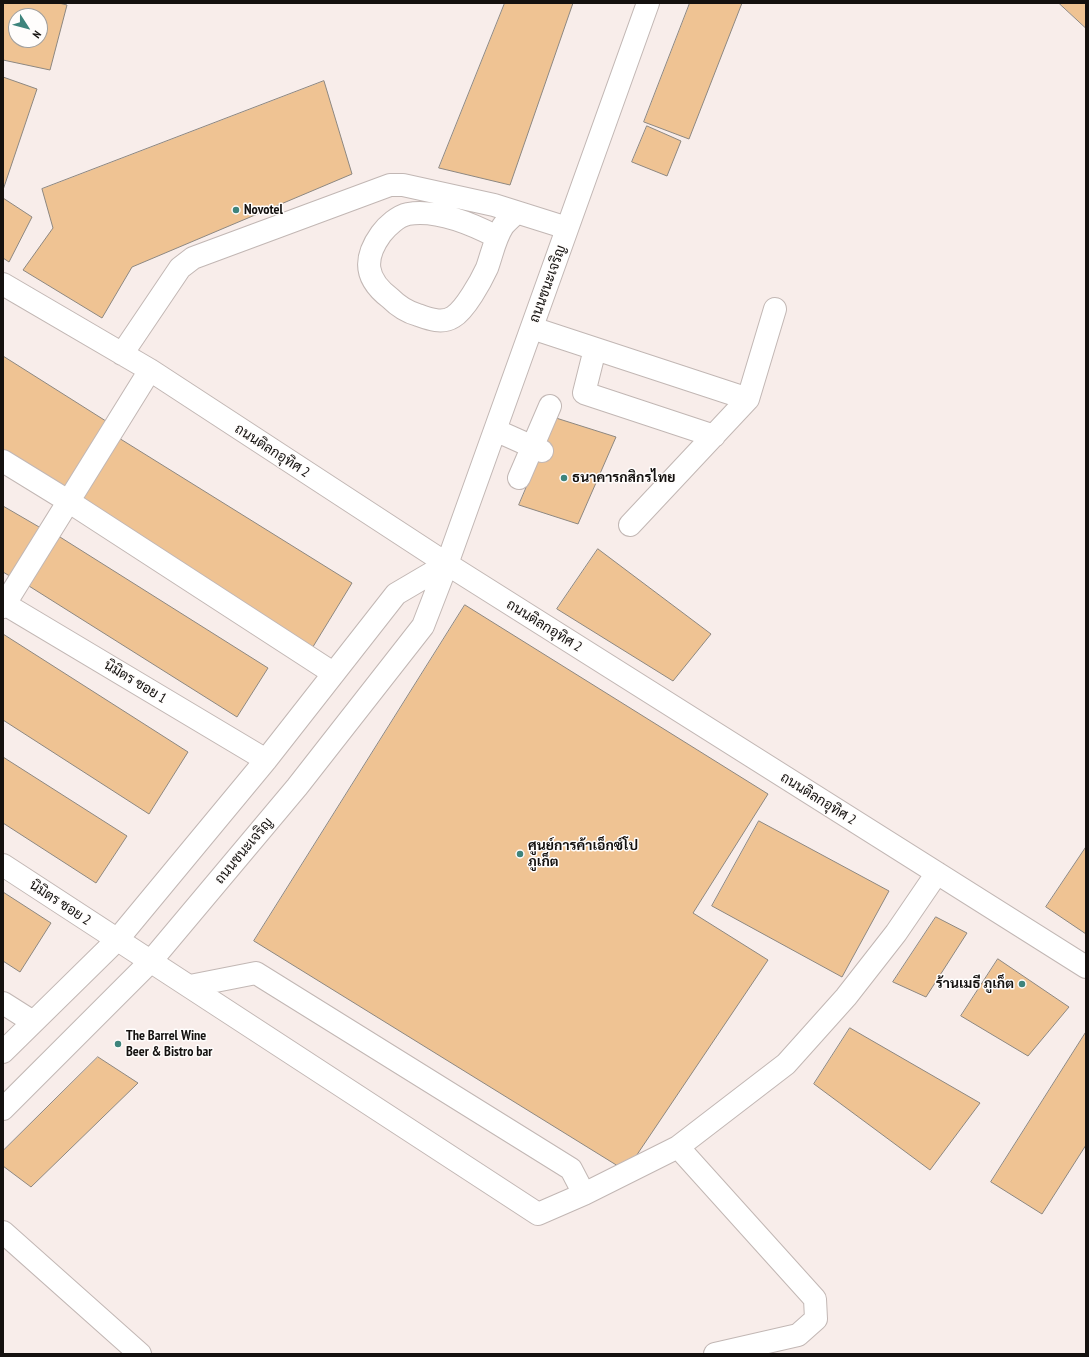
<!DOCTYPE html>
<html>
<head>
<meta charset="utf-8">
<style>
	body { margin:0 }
	#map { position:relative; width:1089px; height:1357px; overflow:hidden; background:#f8edea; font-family:"PT Sans Narrow",sans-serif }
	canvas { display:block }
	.frame { position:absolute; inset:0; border:4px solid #14110f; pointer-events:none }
	.north { position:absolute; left:8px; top:8px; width:40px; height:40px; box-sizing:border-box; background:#fffdfc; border:1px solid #a19f9d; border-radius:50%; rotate:126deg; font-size:11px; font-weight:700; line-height:16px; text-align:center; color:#14110f }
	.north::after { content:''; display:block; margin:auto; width:14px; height:18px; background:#3e847c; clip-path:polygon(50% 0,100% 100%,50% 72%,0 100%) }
</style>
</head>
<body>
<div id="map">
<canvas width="1089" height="1357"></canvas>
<div class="frame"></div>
<div class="north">N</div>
</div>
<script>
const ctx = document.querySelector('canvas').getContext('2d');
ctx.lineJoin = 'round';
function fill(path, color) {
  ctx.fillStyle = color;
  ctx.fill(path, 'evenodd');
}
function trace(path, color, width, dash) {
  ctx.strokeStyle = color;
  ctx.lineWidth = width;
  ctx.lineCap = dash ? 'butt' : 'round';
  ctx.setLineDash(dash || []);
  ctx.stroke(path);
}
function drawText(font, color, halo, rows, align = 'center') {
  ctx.font = font + ' "PT Sans Narrow",Sarabun,sans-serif';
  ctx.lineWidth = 3;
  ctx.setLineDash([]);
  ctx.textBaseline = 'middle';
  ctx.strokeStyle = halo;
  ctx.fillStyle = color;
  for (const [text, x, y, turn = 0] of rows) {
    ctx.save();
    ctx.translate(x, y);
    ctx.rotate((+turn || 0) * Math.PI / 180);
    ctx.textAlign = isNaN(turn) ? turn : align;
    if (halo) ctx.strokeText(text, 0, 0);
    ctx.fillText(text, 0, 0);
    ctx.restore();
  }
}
const building = new Path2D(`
	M3,3H59L67,5L50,70L3,60ZM16,16H40V40H16Z
	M505,3H573L510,185L439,168Z
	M690,3H742L689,139L644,122Z
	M1059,3H1086V28Z
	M3,77L37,89L3,190Z
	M324,81L352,174L132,267L102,318L23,270L53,228L42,189Z
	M647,126L681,141L667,176L632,162Z
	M3,198L32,217L9,262L3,258Z
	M3,356L109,423L64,496L3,457Z
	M556,418L616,437L578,524L519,505Z
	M114,435L352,583L311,650L72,502Z
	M3,506L46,531L18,581L3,572Z
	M52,532L268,668L237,717L21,581Z
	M598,549L711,634L673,681L557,609Z
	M465,605L768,794L693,913L768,960L626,1171L254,941Z
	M3,634L188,752L149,814L3,720Z
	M3,757L127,836L96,883L3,823Z
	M759,821L889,891L842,977L712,906Z
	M1086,847V934L1046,907Z
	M3,892L51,923L20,972L3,961Z
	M936,917L967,933L926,997L893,982Z
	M998,959L1069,1007L1028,1056L961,1016Z
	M850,1028L980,1103L930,1170L814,1084Z
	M1086,1032V1145L1042,1214L991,1182Z
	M98,1057L138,1083L31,1187L3,1166V1151Z`);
fill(building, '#efc393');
trace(building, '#8d8780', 1);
const minor = new Path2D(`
	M497,237C472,224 437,209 408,214C398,216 387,226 381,234C363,259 365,279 390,298C398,306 407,312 418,315C429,319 442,324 453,317C465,310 481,281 487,268C492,254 495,238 503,226C507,221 512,217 516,213
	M3,284L150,370L447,564L1086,967
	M532,328L748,399
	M595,349L584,393L714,436
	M122,354L180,268L193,258L390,185H403L494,205L567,228
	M495,430L542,451
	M3,461L68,501L333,673
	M519,478L550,406
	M630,525L748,399L775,309
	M3,603L266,760
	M3,607L150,370
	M3,865L538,1214L584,1194L678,1147L786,1064L846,997L896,933L937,873
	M190,986L256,973L571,1169L584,1194
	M3,1003L33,1022
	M3,1052L117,940L266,760L396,594L447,564
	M3,1109L151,961L297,787L423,626L447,564L648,3
	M678,1147L815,1299L816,1319L798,1335L715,1354
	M3,1232L140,1354`);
trace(minor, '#c2b7b4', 24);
trace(minor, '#fff', 22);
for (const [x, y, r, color] of [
	[236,210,4,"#3e847c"],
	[564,478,4,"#3e847c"],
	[520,854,4,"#3e847c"],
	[1022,984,4,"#3e847c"],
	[118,1044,4,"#3e847c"]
]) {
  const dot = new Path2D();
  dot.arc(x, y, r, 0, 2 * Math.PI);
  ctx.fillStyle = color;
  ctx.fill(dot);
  trace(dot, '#fffdfc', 1.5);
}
drawText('bold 14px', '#14110f', '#fffdfc', [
	["Novotel",244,210],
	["ธนาคารกสิกรไทย",572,478],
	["ศูนย์การค้าเอ็กซ์โป",528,846],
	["ภูเก็ต",528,862],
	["ร้านเมธี ภูเก็ต",1014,984,"right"],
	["The Barrel Wine",126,1036],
	["Beer & Bistro bar",126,1052]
], 'left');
drawText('14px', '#14110f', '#fffdfc', [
	["ถนนชนะเจริญ",548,284,-70],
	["ถนนติลกอุทิศ 2",272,451,33],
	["ถนนติลกอุทิศ 2",544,626,32],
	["นิมิตร ซอย 1",135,682,31],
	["ถนนติลกอุทิศ 2",818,799,32],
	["ถนนชนะเจริญ",244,851,-50],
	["นิมิตร ซอย 2",60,903,33]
]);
</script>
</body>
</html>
